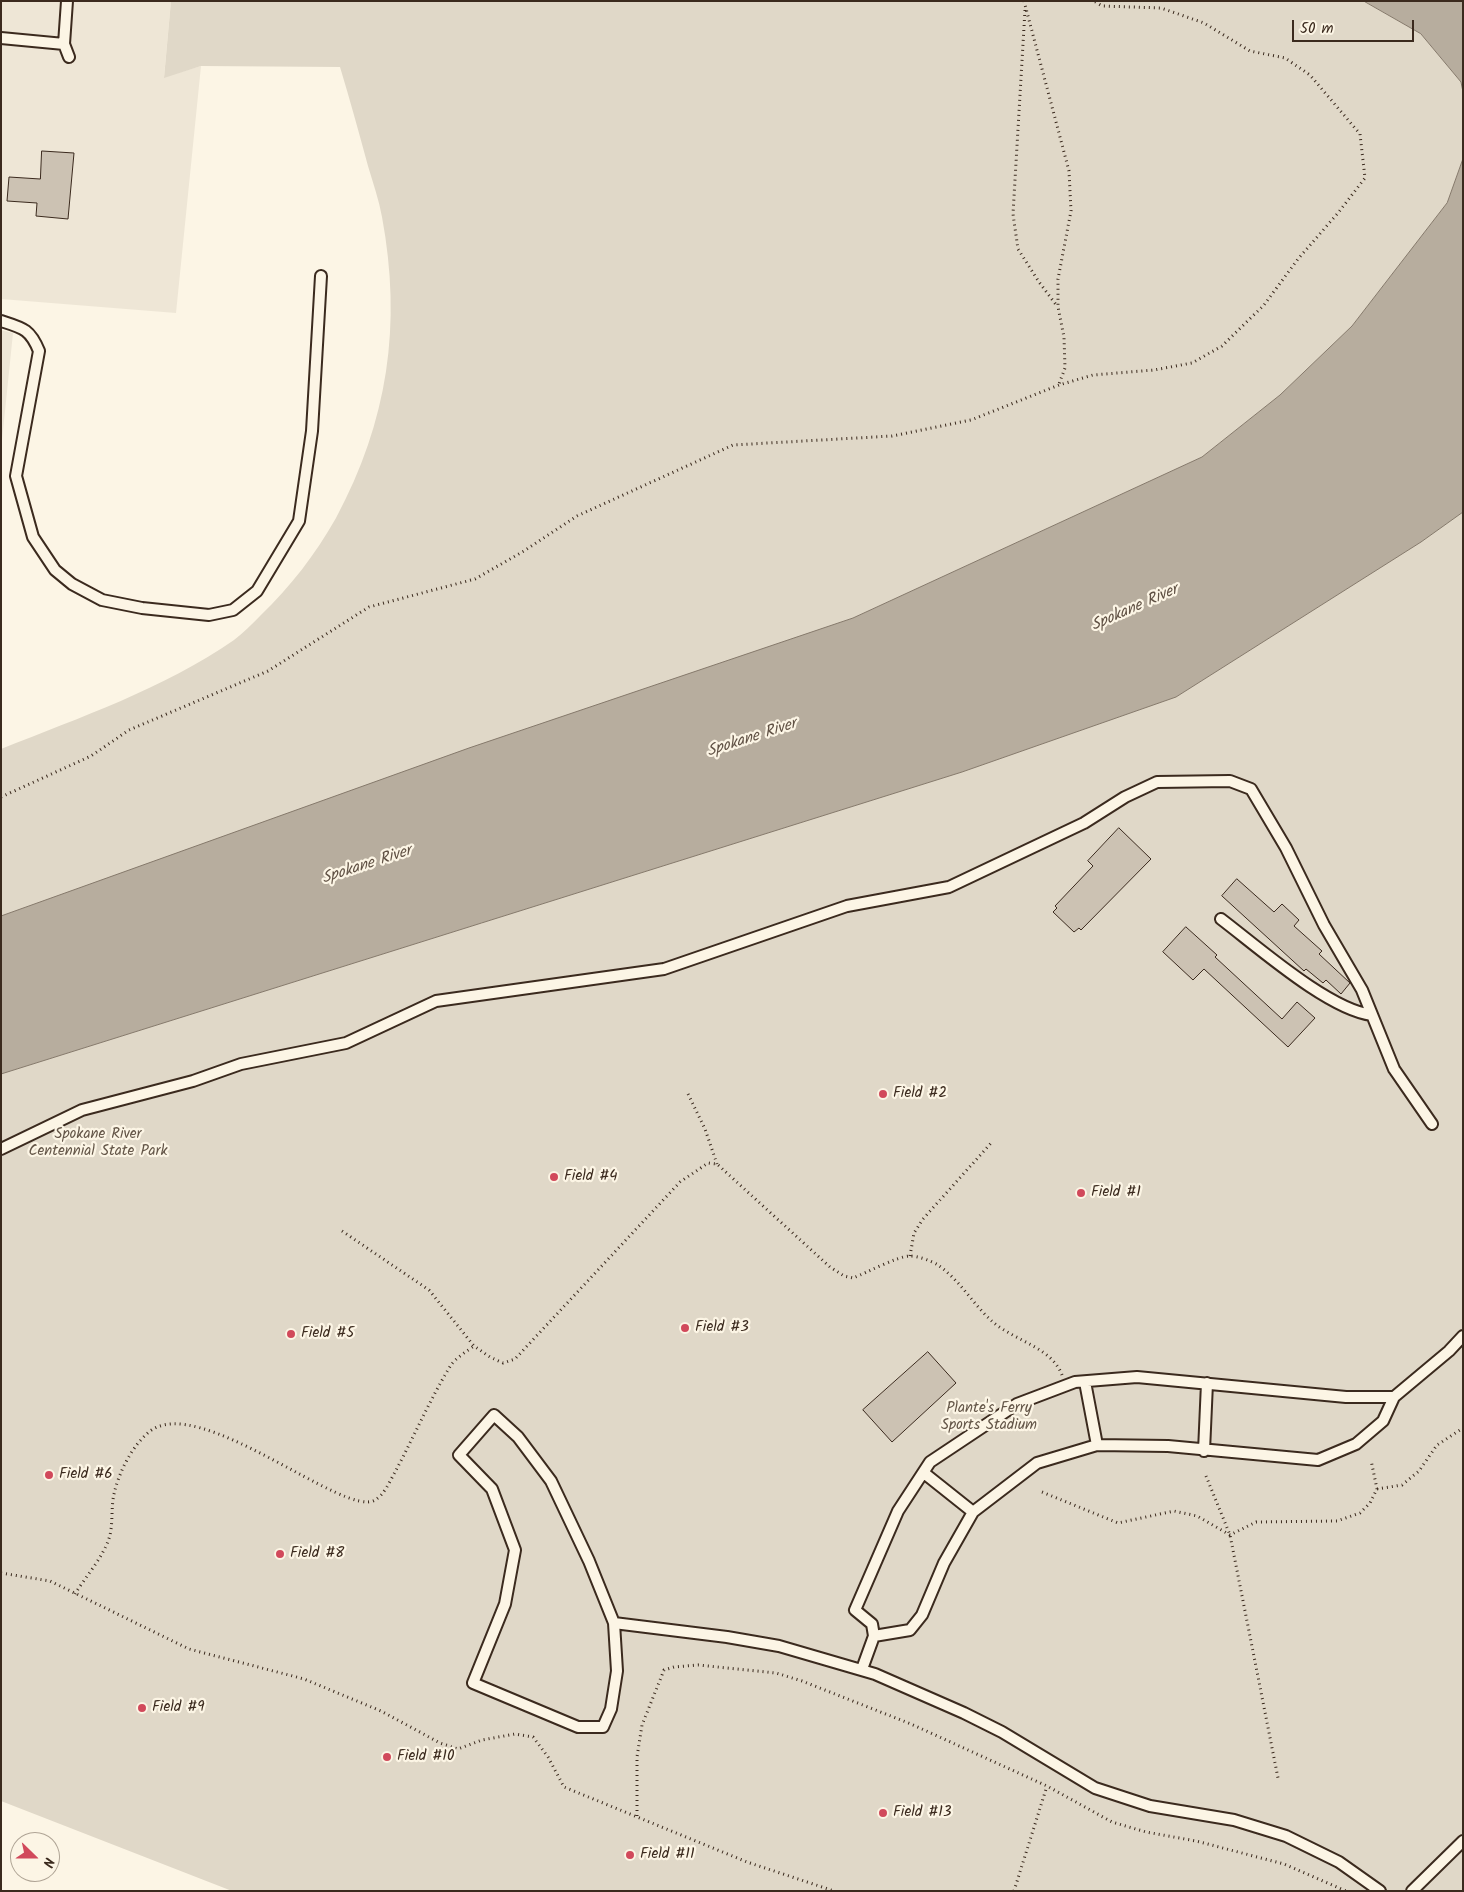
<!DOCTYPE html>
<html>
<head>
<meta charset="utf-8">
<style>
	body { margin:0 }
	#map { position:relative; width:1464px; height:1892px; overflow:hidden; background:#fcf5e5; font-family:Kalam,sans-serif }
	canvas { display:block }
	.frame { position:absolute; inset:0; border:2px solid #3b2a1e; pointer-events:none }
	.north { position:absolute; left:10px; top:1832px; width:50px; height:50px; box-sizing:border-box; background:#fcf5e5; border:1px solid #afa495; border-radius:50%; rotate:112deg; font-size:14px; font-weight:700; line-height:20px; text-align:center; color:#3b2a1e }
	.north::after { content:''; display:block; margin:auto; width:18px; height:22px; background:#d1495b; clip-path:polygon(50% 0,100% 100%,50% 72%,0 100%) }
	.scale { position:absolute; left:1292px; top:20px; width:122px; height:22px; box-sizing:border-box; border:2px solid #3b2a1e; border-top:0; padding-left:6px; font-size:15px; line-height:18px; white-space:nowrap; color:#3b2a1e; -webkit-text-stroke:4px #fcf5e5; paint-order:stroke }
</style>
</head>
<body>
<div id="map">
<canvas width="1464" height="1892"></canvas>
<div class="frame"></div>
<div class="north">N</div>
<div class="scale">50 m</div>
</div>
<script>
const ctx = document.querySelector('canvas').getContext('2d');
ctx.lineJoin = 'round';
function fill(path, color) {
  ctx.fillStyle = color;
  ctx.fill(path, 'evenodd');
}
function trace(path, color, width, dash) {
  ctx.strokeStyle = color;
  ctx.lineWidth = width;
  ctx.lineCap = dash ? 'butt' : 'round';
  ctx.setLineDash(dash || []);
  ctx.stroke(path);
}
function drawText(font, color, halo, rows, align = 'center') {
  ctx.font = font + ' Kalam,sans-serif';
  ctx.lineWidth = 4.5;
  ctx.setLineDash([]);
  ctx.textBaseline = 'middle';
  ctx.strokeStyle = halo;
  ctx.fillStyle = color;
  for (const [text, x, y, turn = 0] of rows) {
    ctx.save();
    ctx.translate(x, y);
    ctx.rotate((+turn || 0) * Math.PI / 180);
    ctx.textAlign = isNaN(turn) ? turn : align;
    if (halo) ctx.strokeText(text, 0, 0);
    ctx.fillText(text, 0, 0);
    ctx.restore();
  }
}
fill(new Path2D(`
	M1,1H171L164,77L201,66L176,313L1,299Z
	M1,330L13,333L1,450Z`), '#eee6d6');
fill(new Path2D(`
	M171,1H1364L1421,34L1461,82L1463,92V159L1447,203L1352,326L1280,395L1202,457L853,618L1,916V749C81,717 163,689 234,640C243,633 252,624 260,616C291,586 315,555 336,518C388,421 402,325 382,217C379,200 373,183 368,166C359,133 350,100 340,67L201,66L164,78Z
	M1463,512V1891H232L1,1801V1074L962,772L1176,697L1421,542Z`), '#e0d8c8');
const water = new Path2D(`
	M1364,1H1463V92L1461,82L1421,34Z
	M1463,159V512L1421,542L1176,697L962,772L1,1074V916L469,748L853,618L1202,457L1280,395L1352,326L1447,203Z`);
fill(water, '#b7ad9e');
trace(water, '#85796b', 1);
const building = new Path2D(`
	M42,151L74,153L68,219L36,216L37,203L7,201L9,177L40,179Z
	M1119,828L1151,859L1081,930L1079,928L1074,932L1053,912L1057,908L1055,906L1093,866L1088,861Z
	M1237,879L1274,912L1282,904L1299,920L1294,926L1322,951L1319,954L1350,983L1341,994L1326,980L1323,983L1306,969L1304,971L1222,896Z
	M1186,927L1217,955L1215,957L1282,1019L1297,1002L1315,1018L1288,1047L1204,969L1193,980L1163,952Z
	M928,1352L956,1383L892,1442L863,1410Z`);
fill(building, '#ccc2b3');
trace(building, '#3b2a1e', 1);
const lane = new Path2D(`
	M1,38L64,44L69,57
	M64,44L67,1
	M1,321C23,328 30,329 39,351L16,476L33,537L55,570L72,584L102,600L142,608L209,615L233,610L257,591L299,521L312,431L321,276
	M1221,919C1258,947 1329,1010 1372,1015
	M1,1149L82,1110L193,1081L241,1064L346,1043L436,1001L664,969L847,906L949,887L1084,823L1125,797L1157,782L1230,781L1251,789L1286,848L1324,925L1362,990L1394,1069L1432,1124
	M1085,1382L1097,1445
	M494,1415L518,1437L551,1481L589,1561L614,1623L617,1671L611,1709L603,1727H578L473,1683L505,1604L515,1550L492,1489L459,1455Z
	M1204,1451L1207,1383
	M924,1473L973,1512
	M614,1623L727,1637L779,1646L875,1674L964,1713L1002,1732L1095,1788L1150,1806L1234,1820L1286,1836L1339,1862L1380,1891
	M874,1636L910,1630L922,1615L944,1563L973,1512L1037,1463L1097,1445L1168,1446L1318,1460L1356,1444L1383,1421L1394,1397
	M862,1669L874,1636L872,1624L855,1610L898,1511L930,1462L1017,1404L1075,1382L1137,1377L1346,1397H1394L1449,1351L1463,1336
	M1412,1891L1463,1841`);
trace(lane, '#3b2a1e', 14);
trace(new Path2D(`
	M1024,1L1069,171L1071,211L1058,279V307L1064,337L1065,368L1059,384
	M1025,10L1013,214L1018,249L1039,282L1057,306
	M1,797L91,756L129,730L268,671L369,607L475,579L524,551L577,516L733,445L892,436L971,420L1059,385L1093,375L1154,370L1192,363L1222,346L1264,305L1298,259L1338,213L1365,178L1360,134L1310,75L1285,58L1250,51L1204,23L1161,8L1102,6L1094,1
	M688,1094L705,1129L717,1164
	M342,1231L429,1290L474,1346L490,1357L503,1363L515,1359L680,1182L708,1163L717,1164L830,1267L844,1276L853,1278C866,1273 898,1256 910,1256C918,1256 932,1261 938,1265C961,1281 974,1306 994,1323C1016,1341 1052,1348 1062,1375
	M910,1256L914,1233L923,1219L992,1142
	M1206,1476L1230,1535L1278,1778
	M1377,1489L1402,1485L1419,1471L1437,1445L1463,1428
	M1042,1492L1118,1523L1174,1511L1197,1516L1230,1535L1256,1522L1337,1521L1360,1513L1370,1503L1377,1489L1371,1460
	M1,1573L50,1581L189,1649L304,1679L381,1711L440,1743L458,1749L482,1740L515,1734L533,1737L548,1757L564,1787L747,1862L834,1891
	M75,1594C86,1576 105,1555 110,1535C113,1522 111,1507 114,1494C119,1472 132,1446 149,1432C198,1391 345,1519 375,1500C384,1495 390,1481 395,1472C414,1437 430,1399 451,1365C456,1358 467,1351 474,1346
	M637,1816V1757L642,1725L664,1670L674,1667L698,1665L776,1673L802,1681L911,1724L1047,1786L1112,1822L1146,1832L1196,1841L1284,1864L1346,1891
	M1014,1891L1047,1786`), '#3b2a1e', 3, [1, 4]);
trace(lane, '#fcf5e5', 10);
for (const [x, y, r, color] of [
	[883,1094,5,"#d1495b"],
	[554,1177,5,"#d1495b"],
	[1081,1193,5,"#d1495b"],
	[685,1328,5,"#d1495b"],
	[291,1334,5,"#d1495b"],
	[49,1475,5,"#d1495b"],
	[280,1554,5,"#d1495b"],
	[142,1708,5,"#d1495b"],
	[387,1757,5,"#d1495b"],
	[883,1813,5,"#d1495b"],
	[630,1855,5,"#d1495b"]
]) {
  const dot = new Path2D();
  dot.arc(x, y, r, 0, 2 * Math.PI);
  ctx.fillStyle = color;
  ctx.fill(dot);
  trace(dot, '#fcf5e5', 2);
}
drawText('15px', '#3b2a1e', '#fcf5e5', [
	["Field #2",893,1094],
	["Field #4",564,1177],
	["Field #1",1091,1193],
	["Field #3",695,1328],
	["Field #5",301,1334],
	["Field #6",59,1475],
	["Field #8",290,1554],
	["Field #9",152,1708],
	["Field #10",397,1757],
	["Field #13",893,1813],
	["Field #11",640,1855]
], 'left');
drawText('15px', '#645648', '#fcf5e5', [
	["Spokane River",98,1135],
	["Centennial State Park",98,1152],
	["Plante's Ferry",989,1409],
	["Sports Stadium",989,1426]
]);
drawText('italic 16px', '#605144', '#fcf5e5', [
	["Spokane River",1135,609,-24],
	["Spokane River",752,739,-18],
	["Spokane River",367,866,-18]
]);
</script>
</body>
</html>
